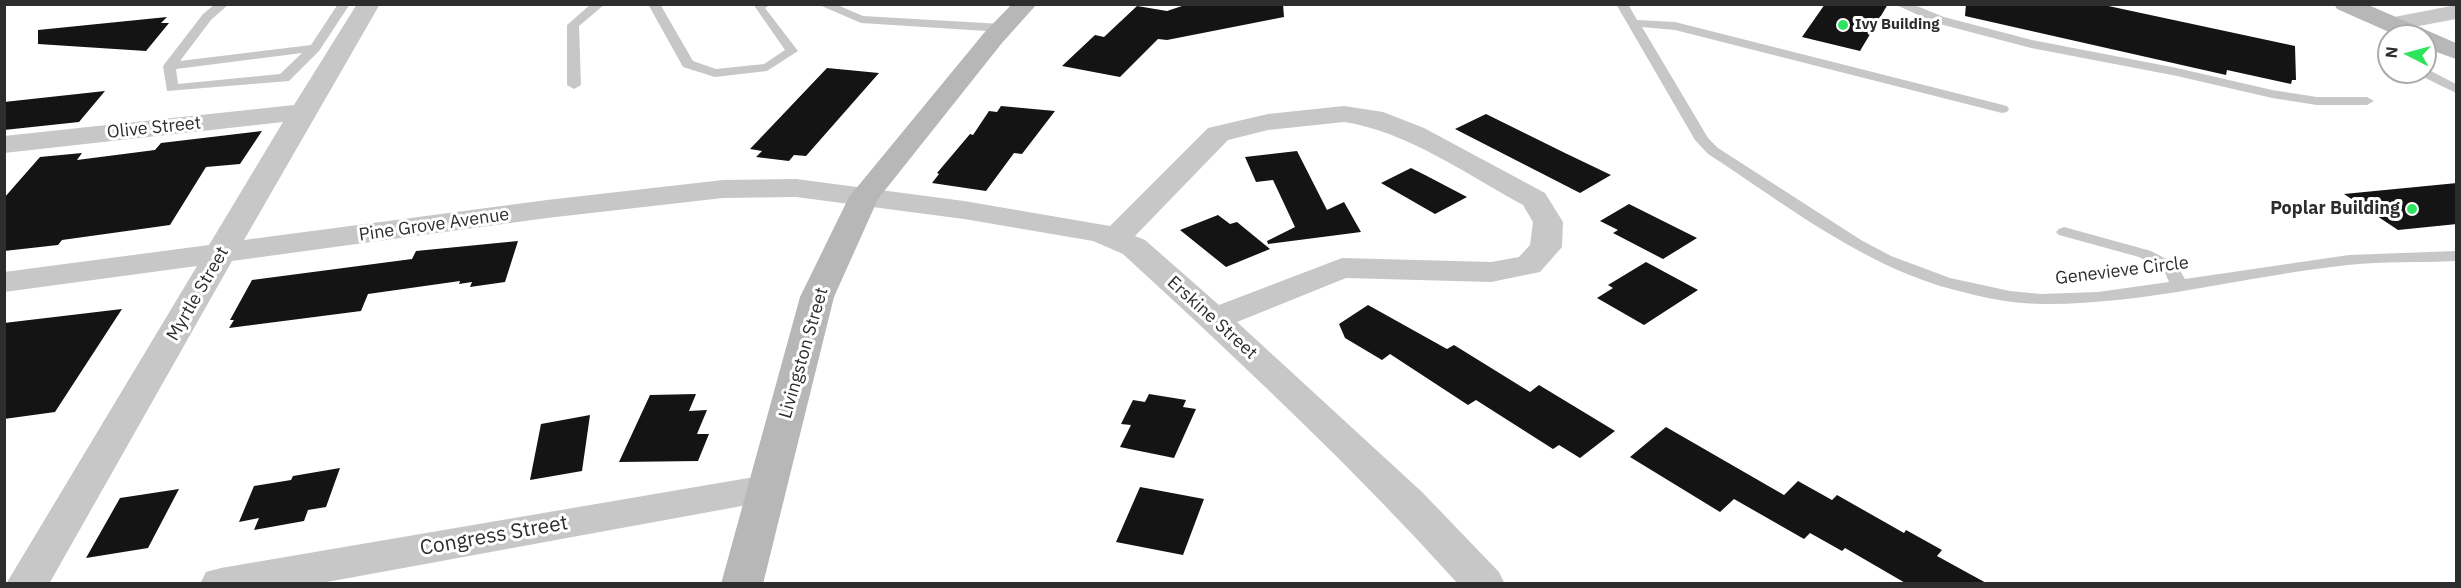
<!DOCTYPE html>
<html>
<head>
<meta charset="utf-8">
<style>
	body { margin:0 }
	#map { position:relative; width:2461px; height:588px; overflow:hidden; background:#fff; font-family:"IBM Plex Sans",sans-serif }
	canvas { display:block }
	.frame { position:absolute; inset:0; border:6px solid #2d2d2d; pointer-events:none }
	.north { position:absolute; left:2377px; top:24px; width:60px; height:60px; box-sizing:border-box; background:#fff; border:2px solid #ababab; border-radius:50%; rotate:276deg; font-size:16px; font-weight:700; line-height:24px; text-align:center; color:#2d2d2d }
	.north::after { content:''; display:block; margin:auto; width:21px; height:27px; background:#2ee45d; clip-path:polygon(50% 0,100% 100%,50% 72%,0 100%) }
</style>
</head>
<body>
<div id="map">
<canvas width="2461" height="588"></canvas>
<div class="frame"></div>
<div class="north">N</div>
</div>
<script>
const ctx = document.querySelector('canvas').getContext('2d');
ctx.lineJoin = 'round';
function fill(path, color) {
  ctx.fillStyle = color;
  ctx.fill(path, 'evenodd');
}
function trace(path, color, width, dash) {
  ctx.strokeStyle = color;
  ctx.lineWidth = width;
  ctx.lineCap = dash ? 'butt' : 'round';
  ctx.setLineDash(dash || []);
  ctx.stroke(path);
}
function drawText(font, color, halo, rows, align = 'center') {
  ctx.font = font + ' "IBM Plex Sans",sans-serif';
  ctx.lineWidth = 6;
  ctx.setLineDash([]);
  ctx.textBaseline = 'middle';
  ctx.strokeStyle = halo;
  ctx.fillStyle = color;
  for (const [text, x, y, turn = 0] of rows) {
    ctx.save();
    ctx.translate(x, y);
    ctx.rotate((+turn || 0) * Math.PI / 180);
    ctx.textAlign = isNaN(turn) ? turn : align;
    if (halo) ctx.strokeText(text, 0, 0);
    ctx.fillText(text, 0, 0);
    ctx.restore();
  }
}
fill(new Path2D(`
	M1188,4H1283L1284,17L1167,40L1158,39L1120,77L1062,66L1095,35L1104,37L1137,6L1167,11Z
	M1825,4H1888L1860,51L1802,37Z
	M1966,4H2099L2295,46L2296,80H2292L2291,84L2227,70L2226,75L1965,16Z
	M167,17L161,23H169L146,51L38,44V30Z
	M827,68L879,73L806,156L794,155L789,161L756,157L762,151L750,149Z
	M105,91L79,122L4,130V102Z
	M1001,106L1055,111L1022,154L1014,153L986,191L932,183L939,174L937,173L970,134L973,135L989,111L997,112Z
	M1486,114L1565,153L1611,175L1580,193L1455,129Z
	M262,131L240,164L206,167L170,225L62,240L58,245L4,251V198L40,157L82,153L77,160L155,150L161,143Z
	M1297,151L1327,210L1344,202L1361,232L1268,244L1267,241L1295,227L1273,180L1256,182L1245,157Z
	M1411,168L1425,175L1467,197L1435,214L1381,183Z
	M2457,183V224L2398,230L2344,194Z
	M1629,204L1697,238L1663,259L1613,233L1618,230L1600,221Z
	M1218,215L1230,224L1237,222L1270,249L1226,267L1180,230Z
	M518,241L505,282L470,287L472,282L459,284L460,281L368,294L361,311L229,328L234,320H230L252,280L412,259L416,251Z
	M1646,262L1698,290L1644,325L1597,298L1613,288L1608,285Z
	M1368,305L1447,349L1454,345L1530,392L1539,385L1615,431L1580,458L1559,445L1553,449L1476,400L1468,405L1390,354L1382,360L1345,338L1339,324Z
	M122,309L55,412L4,419V323Z
	M696,394L689,411L707,410L697,434H709L698,461L619,462L650,395Z
	M1149,394L1186,400L1183,407L1196,409L1174,458L1120,447L1131,425L1121,424L1133,400L1145,402Z
	M590,415L582,471L530,480L541,424Z
	M1666,427L1784,495L1798,481L1832,500L1837,495L1904,533L1906,530L1942,550L1937,556L1988,584H1907L1845,548L1842,551L1810,533L1804,539L1734,499L1720,512L1630,457Z
	M340,468L326,507L308,510L304,521L254,530L259,518L239,522L254,486L291,480L293,476Z
	M1140,487L1204,499L1183,555L1116,542Z
	M179,489L148,548L86,558L120,498Z`), '#141414');
fill(new Path2D(`
	M215,4H229L211,20L180,61L311,45L338,4H350L319,51L289,81L167,91L163,66L203,14ZM302,53L280,74L178,84L176,69Z
	M591,4H605L579,26L581,85L574,89L567,85V25Z
	M648,4H660L693,61L716,69L764,64L785,50L753,4H772L765,8L798,51L767,71L715,77L683,67Z
	M817,4H835L863,16L1002,24L1008,28L1002,32L861,23Z
	M1616,4H1628L1637,20L1675,22L2007,106L2009,109L2007,112L2002,113L1675,30L1642,27L1708,138L1718,148L1861,240L1891,256L1950,278L2010,291L2041,294L2098,292L2169,282L2164,270L2139,257L2059,235L2056,232L2059,229L2064,227L2151,251L2176,264L2185,279L2349,255L2456,251V261C2420,263 2384,261 2348,265C2246,276 2144,305 2042,304C2009,304 1972,295 1940,286C1854,259 1782,202 1708,154L1695,140Z
	M1894,4H1912L1944,17L2032,40L2177,68L2272,90L2317,97H2367L2374,101L2367,105H2317L2272,98L2177,76L2031,48L1936,23Z
	M2425,68L2456,84V93L2419,75L2418,72H2425Z`), '#c7c7c7');
fill(new Path2D(`
	M357,4H380L244,240L547,200L723,180L796,179L964,201L1110,226L1208,128L1268,114L1344,106L1383,112L1424,128L1545,193L1563,222L1562,247L1540,272L1491,282L1346,278L1237,322L1422,492L1499,572L1505,584H1458C1353,467 1238,360 1123,254L1093,241L964,219L796,197L723,198L547,218L232,261L49,584H6L197,266L4,292V272L209,245L283,122L4,153V136L294,105ZM1344,122C1406,131 1468,175 1523,205L1533,222L1530,245L1519,257L1491,262L1342,258L1219,305L1145,240L1135,236L1228,140L1268,130Z
	M2456,5V19L2393,31L2384,29L2381,24L2384,19Z
	M766,475L780,479L786,489L780,499L316,584H200L206,572L221,568Z`), '#c7c7c7');
fill(new Path2D(`
	M1012,4H1037L1002,43L878,199L834,297L763,584H721L800,297L849,197L984,33Z
	M2334,4H2366L2456,43V59L2425,48V36H2398L2337,9Z`), '#b7b7b7');
for (const [x, y, r, color] of [
	[1843,25,6,"#2ee45d"],
	[2412,209,6,"#2ee45d"]
]) {
  const dot = new Path2D();
  dot.arc(x, y, r, 0, 2 * Math.PI);
  ctx.fillStyle = color;
  ctx.fill(dot);
  trace(dot, '#fff', 2);
}
drawText('bold 15px', '#2d2d2d', '#fff', [
	["Ivy Building",1855,25]
], 'left');
drawText('18px', '#2d2d2d', '#fff', [
	["Olive Street",154,128,-6],
	["Pine Grove Avenue",434,225,-8],
	["Genevieve Circle",2122,271,-7],
	["Myrtle Street",198,294,-60],
	["Erskine Street",1212,318,42],
	["Livingston Street",804,353,-74]
]);
drawText('bold 18px', '#2d2d2d', '#fff', [
	["Poplar Building",2400,209]
], 'right');
drawText('21px', '#2d2d2d', '#fff', [
	["Congress Street",494,536,-10]
]);
</script>
</body>
</html>
